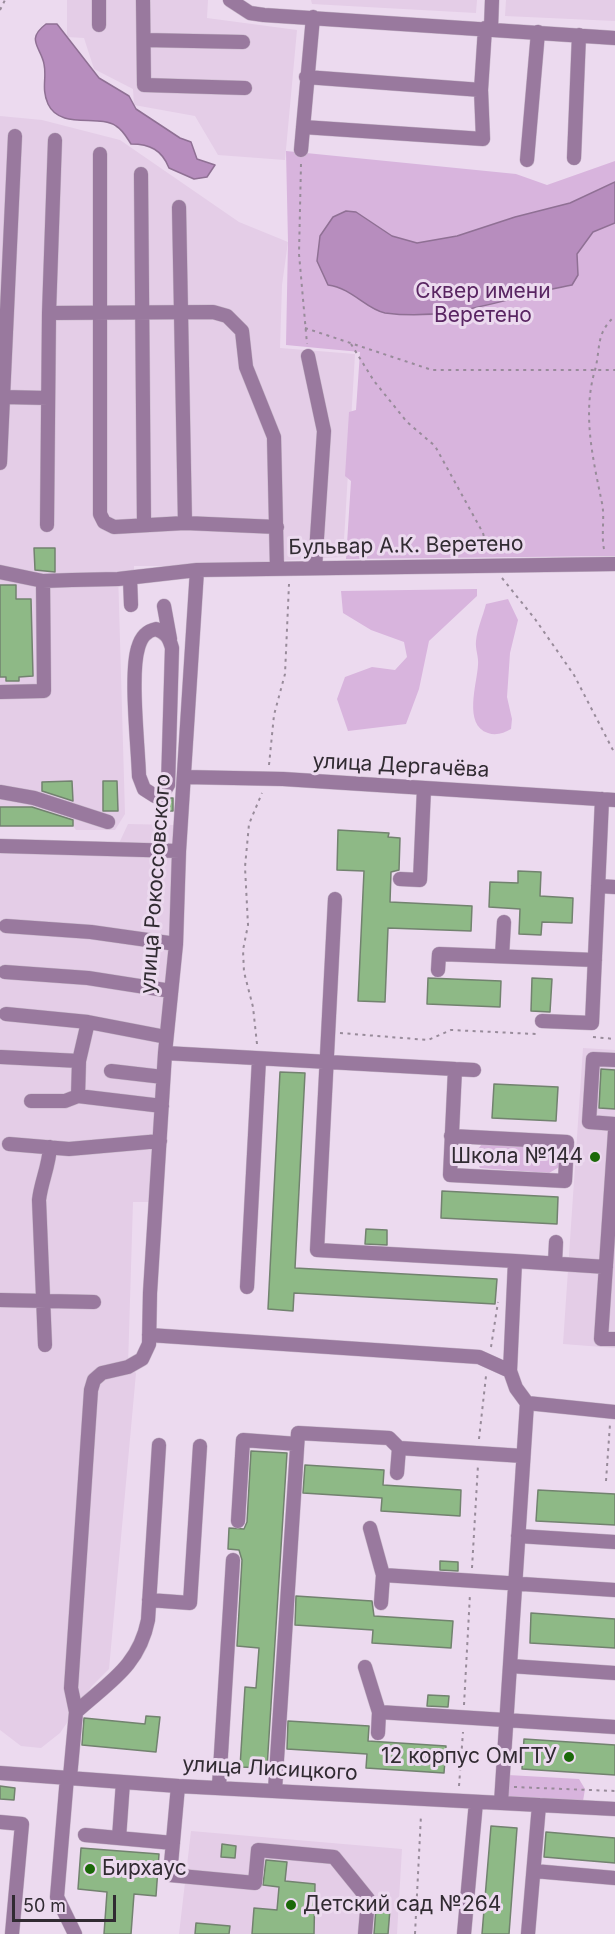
<!DOCTYPE html>
<html>
<head>
<meta charset="utf-8">
<style>
	body { margin:0 }
	#map { position:relative; width:615px; height:1934px; overflow:hidden; background:#ecdaef; font-family:Inter,sans-serif }
	canvas { display:block }
	.scale { position:absolute; left:12px; top:1895px; width:104px; height:27px; box-sizing:border-box; border:3px solid #312b32; border-top:0; padding-left:8px; font-size:18px; line-height:21px; white-space:nowrap; color:#312b32; -webkit-text-stroke:4px #ecdaef; paint-order:stroke }
</style>
</head>
<body>
<div id="map">
<canvas width="615" height="1934"></canvas>
<div class="scale">50 m</div>
</div>
<script>
const ctx = document.querySelector('canvas').getContext('2d');
ctx.lineJoin = 'round';
function fill(path, color) {
  ctx.fillStyle = color;
  ctx.fill(path, 'evenodd');
}
function trace(path, color, width, dash) {
  ctx.strokeStyle = color;
  ctx.lineWidth = width;
  ctx.lineCap = dash ? 'butt' : 'round';
  ctx.setLineDash(dash || []);
  ctx.stroke(path);
}
function drawText(font, color, halo, rows, align = 'center') {
  ctx.font = font + ' Inter,sans-serif';
  ctx.lineWidth = 6;
  ctx.setLineDash([]);
  ctx.textBaseline = 'middle';
  ctx.strokeStyle = halo;
  ctx.fillStyle = color;
  for (const [text, x, y, turn = 0] of rows) {
    ctx.save();
    ctx.translate(x, y);
    ctx.rotate((+turn || 0) * Math.PI / 180);
    ctx.textAlign = isNaN(turn) ? turn : align;
    if (halo) ctx.strokeText(text, 0, 0);
    ctx.fillText(text, 0, 0);
    ctx.restore();
  }
}
fill(new Path2D(`
	M67,0H208L207,18L297,30L285,160L218,155L195,116L134,105L133,89L94,69L84,38L67,37Z
	M311,0H477L476,13L312,4Z
	M506,0H615V21L505,16Z
	M0,116L42,120L120,140L239,222L288,242L282,285L280,348L355,354L343,557L192,566H134V571H118L125,814L115,830H76L73,826H0Z
	M128,824L174,825L169,955L153,1202H133L128,1366L136,1373L109,1669L92,1686L60,1733L41,1748L21,1746L0,1730V852L114,854Z
	M583,1048L615,1050V1348L563,1344Z
	M191,1831L402,1849L397,1934H179Z`), '#e4cde7');
fill(new Path2D(`
	M286,151L516,174L547,185L615,161V556L346,559L351,481L345,476L349,412L356,410L360,352L286,345L288,242Z
	M477,589V596L429,641L419,689L406,724L348,731L337,699L345,677L372,667L395,670L407,657L404,642L371,630L343,613L341,591Z
	M508,599L518,620L510,653L507,697L512,719L511,729C504,733 496,736 488,733C463,725 477,684 478,665C479,657 475,649 476,641C477,629 483,616 486,604Z
	M482,1144L555,1149L562,1156L561,1166L549,1173L480,1168L473,1155Z
	M508,1775L579,1779L585,1789L583,1801L506,1799Z`), '#d8b4dd');
const water = new Path2D(`
	M46,24H57L99,78L129,96L136,109L180,138L191,142L197,159L215,165L207,177L194,179L169,168C162,150 150,144 131,144C127,138 123,130 116,126C99,114 60,130 48,104C41,88 47,78 44,64C41,47 25,40 46,24Z
	M615,182V223L593,232L577,254L578,275L572,285C506,297 453,322 385,313C367,310 352,288 328,285L317,261L320,236L333,217L346,211L356,212L392,236L417,243L457,236L515,217L570,203Z`);
fill(water, '#b78dbe');
trace(water, '#8f7094', 1.5);
const building = new Path2D(`
	M34,548H55V572L35,570Z
	M0,585H16V599H31L33,676L19,677V681H6V677H0Z
	M72,781L73,801L42,791V782Z
	M103,781H117L118,811H103Z
	M171,798H173V811H159V805L167,803Z
	M0,807H32L73,820V826H0Z
	M338,830L389,833L388,837L400,838L399,870L391,872L390,902L472,906L471,931L388,928L385,1002L358,1001L364,871L337,870Z
	M518,871L541,872L540,896L573,898L572,923L542,922L541,935L519,934L520,909L489,907L490,882L518,883Z
	M428,978L501,981L500,1007L427,1004Z
	M532,978L552,979L550,1012L531,1011Z
	M601,1069L615,1070V1109L599,1108Z
	M280,1072L305,1073L295,1268L497,1279L495,1304L294,1293L293,1311L268,1309Z
	M494,1084L558,1087L556,1121L492,1118Z
	M442,1191L558,1197L557,1224L441,1218Z
	M366,1229L387,1230V1245L365,1244Z
	M251,1451L287,1453L267,1768L240,1767L245,1687L256,1688L259,1648L237,1646L242,1560L239,1550L228,1549L229,1528L244,1529L247,1522Z
	M305,1465L384,1470L383,1485L461,1490L460,1516L381,1511L382,1498L303,1493Z
	M538,1490L615,1494V1525L536,1521Z
	M440,1561L458,1562V1571L440,1570Z
	M296,1596L372,1601L374,1616L453,1621L451,1648L372,1643L373,1630L295,1625Z
	M531,1613L615,1619V1648L530,1643Z
	M428,1695L449,1696L448,1707L427,1706Z
	M146,1716L160,1717L156,1752L82,1745L84,1718L145,1724Z
	M288,1721L369,1726L368,1741L446,1746L444,1773L366,1768L367,1754L287,1749Z
	M524,1739L615,1745V1775L522,1769Z
	M0,1786L15,1788L14,1800L0,1799Z
	M491,1826L517,1828L509,1934H482Z
	M546,1832L615,1838V1863L544,1857Z
	M222,1844L236,1846L235,1858L221,1857Z
	M81,1848L159,1854L156,1896L134,1894L131,1934H104L107,1892L78,1889Z
	M266,1860L287,1862L285,1881L315,1884L314,1934H252L254,1908L277,1910L279,1887L263,1885Z
	M376,1908L390,1909L388,1934H374Z
	M196,1923L230,1926L229,1934H195Z`);
fill(building, '#8eb986');
trace(building, '#72826f', 1.5);
const minor = new Path2D(`
	M99,0V25
	M143,0L144,85L245,88
	M230,0L250,13L264,15L615,38
	M491,28L492,0
	M144,40L243,42
	M306,77L481,90
	M303,127L483,139L481,90L485,28
	M301,150L313,17
	M100,154V514L104,522L114,527L185,523L277,527
	M574,158L579,35
	M527,160L538,32
	M141,174L144,525
	M179,207L185,523
	M49,313L213,312L227,316L242,331L246,367L274,437L277,569
	M308,356L324,431L315,568
	M3,397L48,398
	M0,463L15,136
	M47,525L49,313L55,140
	M0,572L43,581L72,580L118,579L197,570L615,564
	M130,578L131,605
	M164,606L170,639
	M156,629C166,633 169,637 172,648L168,785L162,795L155,796L144,789L139,776C138,745 130,674 138,648C141,637 146,631 156,629Z
	M0,692L44,691L43,581
	M184,777L283,779L615,800
	M0,792L34,798L108,822
	M0,846L179,851
	M400,879L420,880L424,788
	M598,886L615,887
	M335,899L317,1250L515,1261L510,1371L516,1388L527,1403L501,1803
	M6,926L91,932L176,944
	M502,956L504,922
	M438,970L439,954L595,960
	M5,972L88,978L171,991
	M6,1014L88,1022L166,1037
	M542,1021L592,1023L602,799
	M88,1022L79,1061L78,1096L162,1106
	M165,1053L455,1069L450,1175L565,1181L567,1142L451,1136
	M1,1057L79,1061
	M615,1060L593,1059L589,1122L615,1124
	M455,1069L474,1070
	M111,1071L163,1077
	M31,1101H65L78,1096
	M615,1131L601,1339H615
	M9,1144L69,1149L160,1141
	M515,1261L606,1267
	M555,1263L556,1242
	M247,1287L259,1059
	M0,1300L94,1302
	M149,1335L479,1357L510,1371
	M45,1345L39,1200C41,1182 49,1166 50,1147
	M527,1403L615,1412
	M397,1473L399,1448
	M238,1521L243,1440L297,1444
	M370,1528L383,1575
	M518,1536L615,1542
	M149,1600L190,1603L200,1446
	M381,1603L383,1575L615,1590
	M510,1666L615,1673
	M365,1667L379,1712
	M76,1712C109,1682 139,1666 148,1620L159,1445
	M378,1733L379,1712L615,1727
	M0,1773L178,1786L615,1809
	M67,1777L57,1897L75,1934
	M70,1777L76,1712L71,1688L91,1390L94,1380L102,1373L128,1367L142,1359L149,1344L150,1293L165,1053L176,944L179,851L197,570
	M178,1786L170,1875L255,1883L258,1850L334,1857L368,1899L365,1934
	M219,1786L233,1560
	M275,1790L298,1433L389,1438L399,1448L523,1456
	M0,1822L22,1824L12,1934
	M85,1835L173,1843
	M119,1838L123,1782
	M534,1871L615,1878
	M464,1934L476,1802
	M528,1934L539,1805`);
trace(minor, '#c7b7c9', 15);
trace(new Path2D(`
	M0,10L5,0
	M301,164L299,254L307,344
	M305,328L432,370H615
	M351,344L374,381L407,422L435,446L483,533L488,553
	M604,549C601,534 605,518 602,503C593,459 582,414 595,370C601,348 595,334 615,316
	M502,578L535,619L574,675L615,754
	M269,765L274,715L285,674L289,584
	M340,1033L428,1040L451,1030L536,1034
	M593,1037L615,1039
	M257,1044L253,1007L244,972L243,950L248,925L245,867L249,824L262,793
	M491,1347L498,1302
	M479,1439L486,1376
	M606,1481L610,1424
	M472,1568L478,1465
	M464,1705L470,1594
	M459,1786L463,1732
	M514,1787L615,1791
	M415,1934L421,1815`), '#988b9a', 2, [3, 4.5]);
trace(minor, '#99799e', 14);
for (const [x, y, r, color] of [
	[595,1157,6,"#1b6909"],
	[569,1757,6,"#1b6909"],
	[90,1869,6,"#1b6909"],
	[291,1905,6,"#1b6909"]
]) {
  const dot = new Path2D();
  dot.arc(x, y, r, 0, 2 * Math.PI);
  ctx.fillStyle = color;
  ctx.fill(dot);
  trace(dot, '#ecdaef', 2);
}
drawText('21px', '#592562', '#ecdaef', [
	["Сквер имени",483,292],
	["Веретено",483,316]
]);
drawText('21px', '#312b32', '#ecdaef', [
	["Бульвар А.К. Веретено",406,546,-1],
	["улица Дергачёва",401,766,3],
	["улица Рокоссовского",156,884,-86],
	["улица Лисицкого",270,1769,3]
]);
drawText('21px', '#312b32', '#ecdaef', [
	["Школа №144",583,1157],
	["12 корпус ОмГТУ",557,1757],
	["Бирхаус",102,1869,"left"],
	["Детский сад №264",303,1905,"left"]
], 'right');
</script>
</body>
</html>
